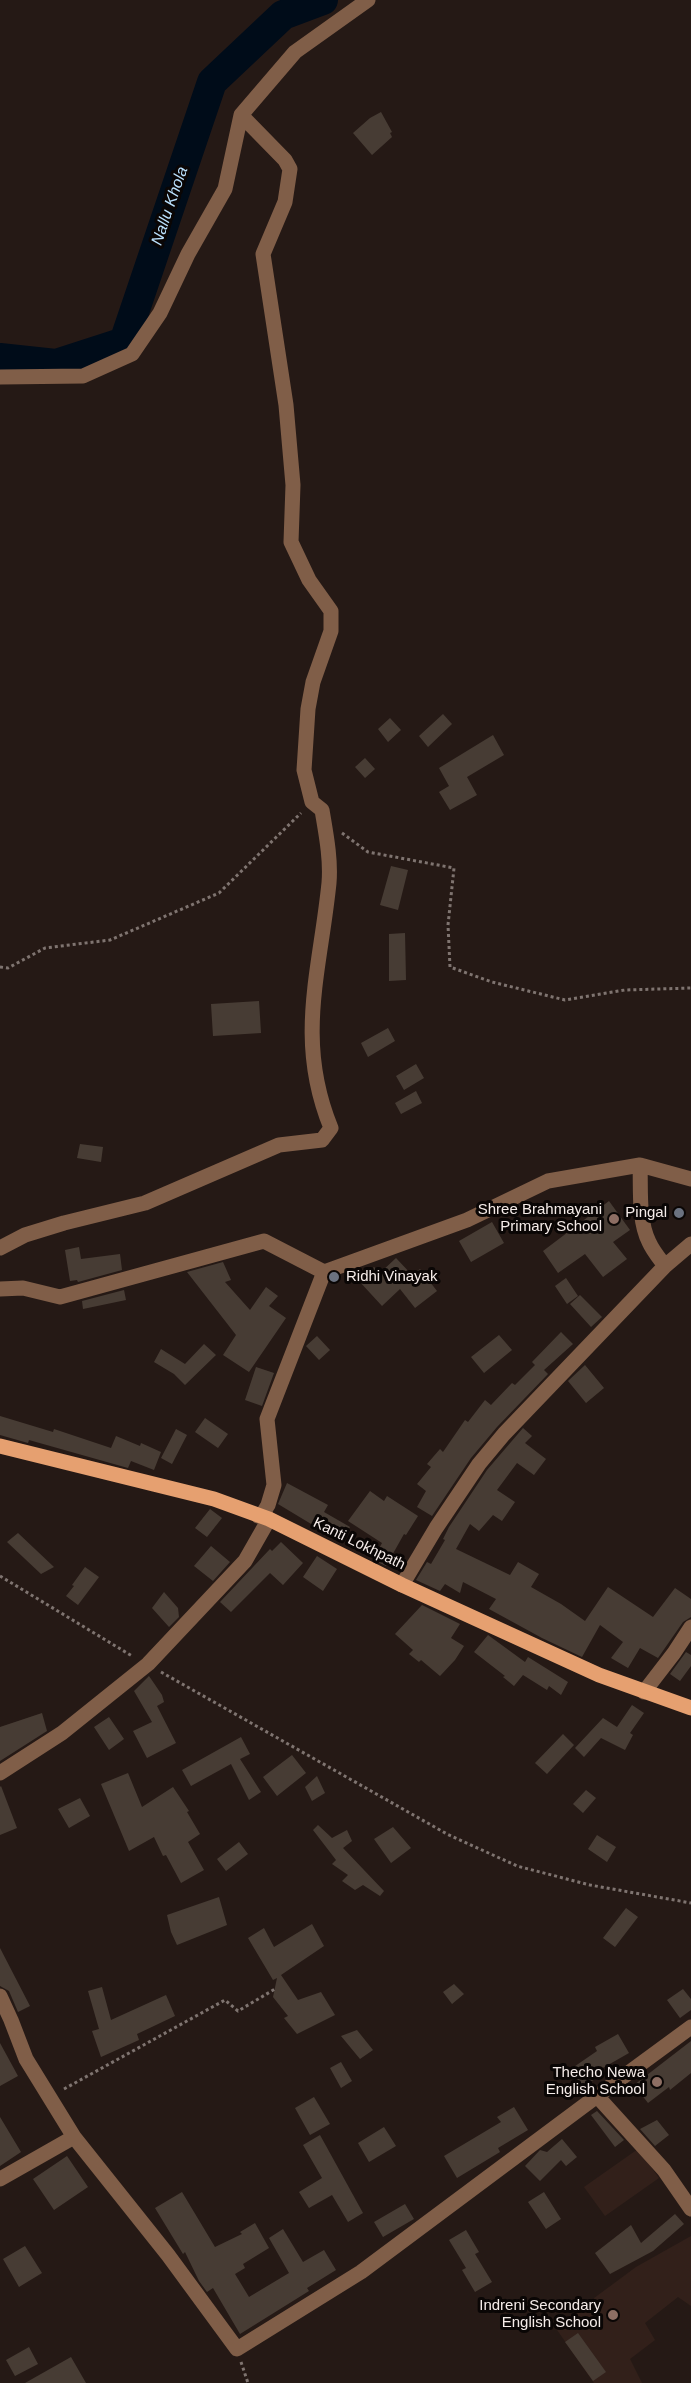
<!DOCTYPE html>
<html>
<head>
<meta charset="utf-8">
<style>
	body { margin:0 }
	canvas { display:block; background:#251915 }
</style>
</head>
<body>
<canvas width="691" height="2383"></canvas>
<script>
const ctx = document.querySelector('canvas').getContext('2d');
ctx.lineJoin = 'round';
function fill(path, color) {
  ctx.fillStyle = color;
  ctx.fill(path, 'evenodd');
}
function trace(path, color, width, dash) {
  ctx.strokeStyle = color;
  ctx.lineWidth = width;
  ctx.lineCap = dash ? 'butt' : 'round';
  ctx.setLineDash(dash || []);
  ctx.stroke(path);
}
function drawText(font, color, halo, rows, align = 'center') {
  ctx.font = font + ' Helvetica,sans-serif';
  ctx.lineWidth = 6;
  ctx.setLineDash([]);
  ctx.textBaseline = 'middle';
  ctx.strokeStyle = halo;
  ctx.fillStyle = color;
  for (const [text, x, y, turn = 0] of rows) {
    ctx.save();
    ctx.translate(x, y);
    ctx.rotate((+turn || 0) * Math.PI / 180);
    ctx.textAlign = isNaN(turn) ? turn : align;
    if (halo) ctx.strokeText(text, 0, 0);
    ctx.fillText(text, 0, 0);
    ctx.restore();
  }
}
fill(new Path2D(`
	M638,2149L659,2178L605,2216L584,2187Z
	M691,2236V2306L678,2297L645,2323L655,2340L630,2359L642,2383H594L555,2327L636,2267Z`), '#32201a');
trace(new Path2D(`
	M0,358L56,364L124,342L212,82L283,15L323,0`), '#000c19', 30);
fill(new Path2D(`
	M381,112L392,132L390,133L392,137L372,155L353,133L370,118Z
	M443,714L452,724L428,747L419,736Z
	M390,718L401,730L388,742L378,729Z
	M493,735L504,755L467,777L477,795L450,810L439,792L449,786L439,768Z
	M365,758L375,769L365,778L355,767Z
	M391,866L408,870L398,910L380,905Z
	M405,933L406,980L389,981V934Z
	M259,1001L261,1033L213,1036L211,1004Z
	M388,1028L395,1041L368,1057L361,1043Z
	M416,1064L424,1078L404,1090L396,1076Z
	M416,1091L422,1103L401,1114L395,1103Z
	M80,1144L103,1147L101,1162L77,1158Z
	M609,1201L630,1230L613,1242L627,1259L603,1277L585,1254L558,1273L543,1251Z
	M492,1222L504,1243L471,1262L459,1241Z
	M79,1247L81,1259L120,1254L122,1270L78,1282L77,1280L70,1281L65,1250Z
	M396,1258L412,1275L420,1269L437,1291L415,1308L400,1289L382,1306L359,1281L374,1267L380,1273Z
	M223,1262L231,1280L225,1282L250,1310L266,1287L278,1296L269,1306L286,1318L249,1372L223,1355L236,1335L187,1272Z
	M566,1278L578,1296L567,1304L555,1286Z
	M124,1290L126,1300L83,1309L82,1301Z
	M580,1295L602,1317L591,1327L570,1304Z
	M561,1332L573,1344L544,1370L548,1374L497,1427L471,1458L432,1516L417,1507L426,1491L417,1484L431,1467L427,1464L440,1449L443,1452L465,1420L468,1422L485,1400L491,1405L512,1383L515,1385L535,1365L532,1362Z
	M499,1335L512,1350L484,1373L471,1357Z
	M317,1336L330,1350L319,1360L306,1346Z
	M204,1344L216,1355L185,1385L174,1374L154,1362L161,1349L185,1364Z
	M585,1365L604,1388L586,1403L568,1381Z
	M256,1367L274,1373L262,1406L245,1400Z
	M0,1416L53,1432L54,1429L111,1448L116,1436L140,1446L141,1443L161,1452L154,1470L131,1461L128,1468L29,1440L28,1443L0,1435Z
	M205,1418L228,1434L218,1448L195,1432Z
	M523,1428L532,1436L525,1443L546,1459L534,1475L517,1463L497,1490L515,1502L502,1521L493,1515L479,1531L470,1524L456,1549L510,1575L518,1562L539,1574L531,1587L561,1604L585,1621L608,1587L653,1617L675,1588L691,1599V1617L683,1622L658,1658L640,1648L628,1668L611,1658L623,1642L600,1625L582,1657L542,1638L489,1609L496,1599L463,1582L460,1593L445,1584L440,1591L416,1580L427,1562L431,1564L445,1540L443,1539L449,1527L487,1470Z
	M176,1429L187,1435L172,1464L161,1458Z
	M287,1483L328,1505L324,1512L350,1527L341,1542L278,1504Z
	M370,1491L384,1501L387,1496L418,1516L406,1535L404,1534L386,1566L373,1560L382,1543L348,1521Z
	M210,1509L222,1518L207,1537L195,1528Z
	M18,1533L54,1567L41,1574L7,1542Z
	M281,1542L303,1563L283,1585L270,1573L231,1612L220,1602L270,1549L272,1551Z
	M211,1546L230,1562L213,1581L194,1566Z
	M317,1556L337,1569L323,1591L303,1577Z
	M85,1567L99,1577L78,1605L66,1596L74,1586L72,1585Z
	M164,1592L178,1608L179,1617L169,1627L152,1608Z
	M422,1605L460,1624L451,1638L464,1646L455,1660L440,1676L421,1660L419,1662L409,1654L413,1650L395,1634Z
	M488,1635L525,1662L528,1657L568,1682L561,1695L549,1686L547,1690L523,1675L514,1686L503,1677L505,1676L474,1652Z
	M686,1652L691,1655V1666L680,1681L670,1674Z
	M149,1676L162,1695L164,1702L157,1706L176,1743L147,1758L133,1731L152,1722L134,1691Z
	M632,1705L644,1713L630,1733L633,1735L625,1750L601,1738L584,1757L575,1748L603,1718L617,1727Z
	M42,1713L47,1731L0,1761V1727Z
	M109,1717L124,1739L109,1750L94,1727Z
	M563,1734L574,1745L547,1774L535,1763Z
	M241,1737L250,1754L240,1759L261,1792L249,1800L231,1764L191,1786L182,1770Z
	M292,1755L306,1773L277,1796L263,1777Z
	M128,1773L142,1807L173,1787L189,1811L187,1812L200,1834L188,1842L204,1870L181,1883L166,1855L163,1856L154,1837L129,1851L101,1784Z
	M317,1776L325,1793L312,1801L305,1787Z
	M1,1786L17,1828L0,1835V1787Z
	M586,1790L596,1798L583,1813L573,1804Z
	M80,1798L90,1816L69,1828L58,1809Z
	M318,1825L332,1838L347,1830L352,1841L343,1848L384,1891L380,1896L363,1885L355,1890L342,1881L348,1875L332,1864L336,1860L313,1830Z
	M393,1827L411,1848L391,1863L374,1839Z
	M597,1835L616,1847L607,1862L588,1849Z
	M239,1842L248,1854L226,1871L217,1859Z
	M219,1897L227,1925L177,1945L171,1932L167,1915Z
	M626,1908L638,1917L615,1947L603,1938Z
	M312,1924L324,1946L281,1975L298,2000L321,1992L335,2015L297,2034L284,2018L288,2016L273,1997L277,1978L273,1980L248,1938L264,1928L274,1947Z
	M0,1948L30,2006L18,2012L9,1991L0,1986Z
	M454,1984L464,1994L452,2004L443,1992Z
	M102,1987L111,2020L166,1995L175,2016L137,2034L139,2040L101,2057L92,2031L99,2029L88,1991Z
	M683,1989L691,1999V2010L680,2018L667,2000Z
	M357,2030L373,2050L360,2059L341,2036Z
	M618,2034L629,2053L601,2069L604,2073L580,2089L568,2071L597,2051L595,2047Z
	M691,2041V2073L670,2090L669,2087L648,2103L634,2085Z
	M0,2043L18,2076L0,2086Z
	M341,2062L352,2081L341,2088L330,2068Z
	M314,2097L330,2124L310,2135L295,2108Z
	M514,2107L528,2130L498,2148L500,2152L457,2178L444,2156L501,2122L497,2117Z
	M597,2111L624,2140L615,2147L591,2115Z
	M0,2117L21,2152L0,2166Z
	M657,2120L669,2135L655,2146L640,2129Z
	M384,2127L396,2146L369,2162L358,2143Z
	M320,2135L363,2213L348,2222L332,2195L309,2208L299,2192L322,2178L303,2145Z
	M562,2139L577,2157L566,2166L561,2160L540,2181L525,2166L540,2150L547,2152Z
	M67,2156L88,2187L54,2210L33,2179Z
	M182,2192L215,2247L242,2234L240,2232L255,2223L269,2248L243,2264L245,2268L235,2274L249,2297L289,2273L269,2238L283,2229L303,2262L324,2250L336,2270L307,2288L309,2291L240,2334L213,2288L207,2292L199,2281L185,2252L183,2254L155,2208Z
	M544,2192L561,2219L546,2229L528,2202Z
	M405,2204L414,2219L383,2237L374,2222Z
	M675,2214L684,2224L653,2251L610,2274L595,2253L631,2225L641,2243Z
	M466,2230L479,2252L475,2254L492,2282L475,2292L462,2270L466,2268L449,2240Z
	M25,2246L42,2273L19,2287L3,2259Z
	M578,2333L606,2372L593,2381L565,2342Z
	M29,2347L38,2364L15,2376L6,2360Z
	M71,2357L86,2383H25Z`), '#473c34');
trace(new Path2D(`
	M342,833L368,852L454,868L448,925L450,967L492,982L565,1000L625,990L691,988
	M0,967L8,968L45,948L110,940L219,893L301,813
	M0,1576L132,1656
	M161,1672L447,1834L517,1866L590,1885L691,1903
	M64,2089L225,2000L238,2011L275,1989
	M241,2362L248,2383`), '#7f7470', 3, [3, 3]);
trace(new Path2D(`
	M0,377L83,376L132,354L160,313L188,254L225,189L241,115L295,52L368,0
	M640,1165C641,1189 638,1220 649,1242C653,1251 659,1258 665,1266
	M0,1248L25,1235L64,1223L145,1203L279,1145L322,1140L331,1128C295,1040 320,972 329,883C331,859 326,834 322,810L312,802L304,770L308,709L313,682L331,631V611L309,580L291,542L293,485L286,405L263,254L285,202L290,169L285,160L241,115
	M324,1272L467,1220L548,1181L640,1165L691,1179
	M0,1289L23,1288L60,1297L264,1241L324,1272L267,1419L274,1485L268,1505L262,1515L258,1516
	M402,1585L436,1528L479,1464L504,1434L665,1266L691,1244
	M644,1692L674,1653L691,1627
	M0,1773L62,1733L148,1664L245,1561L269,1519
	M0,1996L11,2020L26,2059L74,2137
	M691,2027L597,2096L664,2170L691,2209
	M0,2179L74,2137L168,2255L237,2349L361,2272L597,2096`), '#805e48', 15);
trace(new Path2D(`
	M0,1446L214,1499L269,1519L402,1585L599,1675L691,1708`), '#e6a070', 15);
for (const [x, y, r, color] of [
	[679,1213,6,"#6b7280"],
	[614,1219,6,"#8d6e63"],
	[334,1277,6,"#6b7280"],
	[657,2082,6,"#8d6e63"],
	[613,2315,6,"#8d6e63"]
]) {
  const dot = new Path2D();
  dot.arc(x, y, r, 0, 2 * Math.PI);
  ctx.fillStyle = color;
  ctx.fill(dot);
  trace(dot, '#0a0605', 2);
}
drawText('15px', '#f5ece9', '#0a0605', [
	["Shree Brahmayani",602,1210],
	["Primary School",602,1227],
	["Pingal",667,1213],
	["Ridhi Vinayak",346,1277,"left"],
	["Thecho Newa",645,2073],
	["English School",645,2090],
	["Indreni Secondary",601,2306],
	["English School",601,2323]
], 'right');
drawText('15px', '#f5ece9', '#0a0605', [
	["Kanti Lokhpath",359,1544,26]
]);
drawText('italic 16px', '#b9dffb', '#0a0605', [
	["Nallu Khola",170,206,-71]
]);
</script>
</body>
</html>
